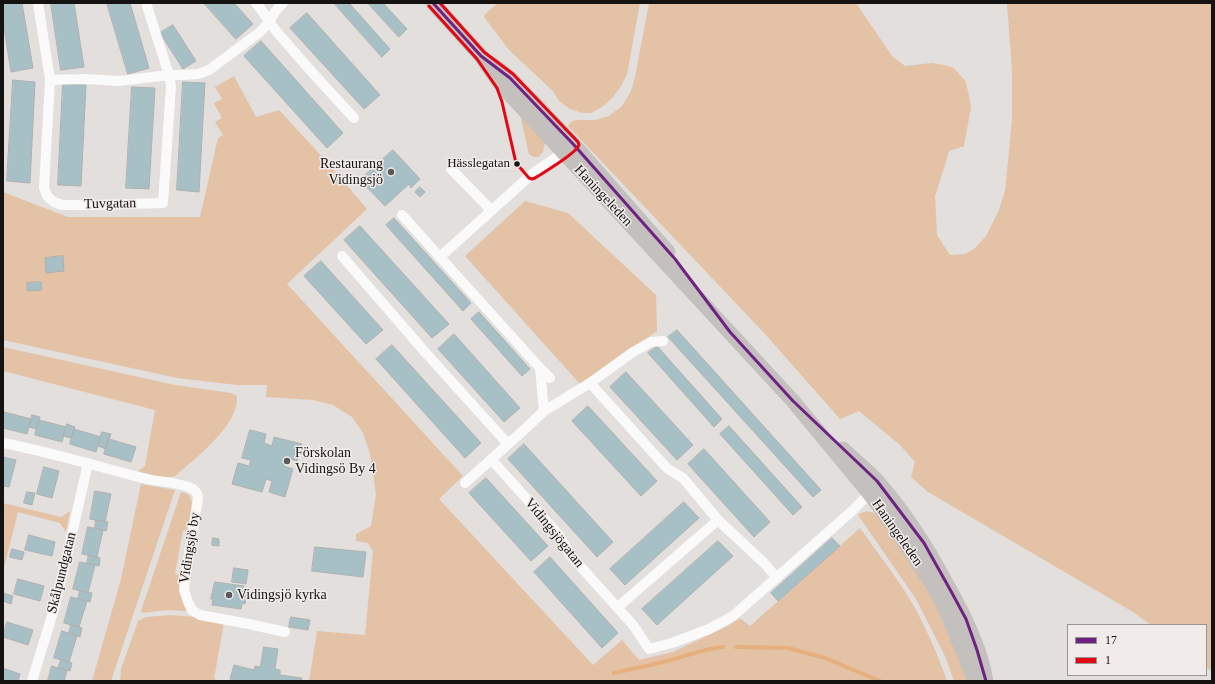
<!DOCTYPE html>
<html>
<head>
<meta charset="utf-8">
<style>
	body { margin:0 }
	#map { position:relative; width:1215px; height:684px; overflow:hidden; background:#e2dfdd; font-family:"Times New Roman",serif }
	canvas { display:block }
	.frame { position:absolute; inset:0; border:4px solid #141312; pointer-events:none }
	.legend { position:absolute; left:1067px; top:624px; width:140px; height:52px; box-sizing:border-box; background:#f1ece9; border:1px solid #999593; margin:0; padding:5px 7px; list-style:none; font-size:12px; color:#141312 }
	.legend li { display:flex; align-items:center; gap:8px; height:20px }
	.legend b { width:20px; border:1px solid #999593 }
</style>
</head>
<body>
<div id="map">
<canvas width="1215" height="684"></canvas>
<div class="frame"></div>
<ul class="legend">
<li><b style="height:5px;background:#702283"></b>17</li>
<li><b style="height:5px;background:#e30613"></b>1</li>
</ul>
</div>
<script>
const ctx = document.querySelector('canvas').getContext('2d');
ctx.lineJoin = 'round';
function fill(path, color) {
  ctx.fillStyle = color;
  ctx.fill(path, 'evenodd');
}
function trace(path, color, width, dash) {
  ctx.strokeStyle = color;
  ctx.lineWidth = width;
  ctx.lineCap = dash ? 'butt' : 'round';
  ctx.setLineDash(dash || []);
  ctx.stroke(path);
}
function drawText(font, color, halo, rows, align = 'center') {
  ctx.font = font + ' "Times New Roman",serif';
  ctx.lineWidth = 3;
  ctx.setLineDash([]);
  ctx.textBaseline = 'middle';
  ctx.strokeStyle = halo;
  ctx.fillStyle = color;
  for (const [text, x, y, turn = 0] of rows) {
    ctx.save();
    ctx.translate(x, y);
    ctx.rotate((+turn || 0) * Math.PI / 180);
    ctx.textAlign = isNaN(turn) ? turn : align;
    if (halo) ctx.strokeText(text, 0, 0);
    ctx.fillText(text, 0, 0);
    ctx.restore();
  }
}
fill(new Path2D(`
	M498,3H640L627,74L622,85L613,97L602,107L591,113H583L570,109L559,101L553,91L509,50L484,17L486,13Z
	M649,3H856L892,56L905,66L932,63L944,65L954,68L966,82L971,107L964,146L949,151L945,165L935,196L937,235L950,255L965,254L974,249L986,236L999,210L1005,191L1012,120V72L1007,3H1212V672L1206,667V625H1151L1133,612L928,492L911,477L915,462L900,445L859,411L840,419L765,334L568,126L571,122L576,120H595L609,116L622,106L631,91L635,77Z
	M234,76L256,117L279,110L325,160L367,209L287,284L463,476L439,499L593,665L622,640L639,660L673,652L728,626L740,618L750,626L860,528C879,555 900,581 916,610C928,633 939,657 947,681H309L317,631L365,635L373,551L368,543L356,541V534L371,526L376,494L370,454L363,433L352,417L333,405L313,400L266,397L267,385H237L177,378L3,340V192L68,217H200L218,138L223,135L215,122L222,118L214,103L222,99L215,87Z
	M522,116L545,143L543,152L538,157H534L529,154L521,119Z
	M525,201L568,213L656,295L657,331L580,384L465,256Z
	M3,347L175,385L231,393L237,396C239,426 195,458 175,476L164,478L138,471L145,466L155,410L3,371Z
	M141,484L175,490L111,681H92L121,579Z
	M181,492C200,495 189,518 187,531L183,530L175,574L182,575L187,609L185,611L168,610L142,613L141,611Z
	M3,503L61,517L70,511L66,532L60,523L18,512L3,572Z
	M867,511L877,514L931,594L969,681H954L945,656L916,599L858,515L861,513Z
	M171,615L197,617L224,622L214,679L223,681H120L121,669L138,621L146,617Z`), '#e3c2a5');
trace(new Path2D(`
	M736,647L788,648L825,658L880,681
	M614,673C636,668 659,664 681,657C695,653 708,648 723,647`), '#e5b07e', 4);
const building = new Path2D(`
	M3,3H22L33,68L11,72L3,21Z
	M51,3H74L84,67L61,70Z
	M107,3H130L149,68L128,74Z
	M204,3H234L253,24L236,39Z
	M334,3H349L390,49L382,57Z
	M368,3H383L407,29L399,37Z
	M307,13L380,95L364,109L290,28Z
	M173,25L196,61L183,69L160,33Z
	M261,41L343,133L327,148L244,56Z
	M13,80L35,82L30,183L7,181Z
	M183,82L205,83L199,192L177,190Z
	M63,84L86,85L81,186L58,185Z
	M132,87L155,88L149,189L126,188Z
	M393,150L420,179L411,188L409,184L385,206L360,180Z
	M420,187L425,192L420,197L415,192Z
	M394,218L471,303L463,311L386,225Z
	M360,226L449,324L432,338L344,240Z
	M63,256L64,271L46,273L45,258Z
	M321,261L383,330L366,344L304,276Z
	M41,282L42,290L27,291V283Z
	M479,312L530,369L522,376L471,319Z
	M677,330L821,490L813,497L668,337Z
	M454,334L520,408L504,422L438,349Z
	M392,345L481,443L465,458L376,359Z
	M657,346L722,419L714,427L648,353Z
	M626,372L693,445L677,460L610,387Z
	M588,406L657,481L641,496L572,421Z
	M4,412L31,419L27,434L3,428Z
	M32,415L40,417L37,429L29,427Z
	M39,420L66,427L62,442L35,435Z
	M67,424L75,427L71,438L63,436Z
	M729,426L802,507L793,515L720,434Z
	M74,429L101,437L96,452L70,444Z
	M250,430L266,434L264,443L272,446L274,437L302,444L297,461L286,458L284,466L293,469L285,497L269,492L272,481L266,479L262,492L232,484L238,463L249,466L251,460L242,458Z
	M102,432L111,434L106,449L98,446Z
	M109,439L136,447L131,462L104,454Z
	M524,444L613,542L597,557L508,459Z
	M704,449L770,522L754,537L688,464Z
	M3,457L16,460L9,487L3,486Z
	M44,467L59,471L52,498L37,494Z
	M486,478L548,546L531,561L469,493Z
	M95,491L111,494L105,522L90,519Z
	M27,492L35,493L32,505L24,503Z
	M684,502L699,518L625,585L610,569Z
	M96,520L108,522L106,531L95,528Z
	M88,527L103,530L97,557L82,554Z
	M29,535L55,542L52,556L25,550Z
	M213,538L219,539V546L212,545Z
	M832,538L840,546L778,601L771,593Z
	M718,541L733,556L657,625L642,609Z
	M315,547L366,552L363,577L312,571Z
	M12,549L24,552L22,560L10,557Z
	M89,555L100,558L99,566L87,563Z
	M550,557L618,633L602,648L534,572Z
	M80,562L95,565L88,593L73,589Z
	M234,568L248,570L246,584L232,582Z
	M18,579L44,586L40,601L14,594Z
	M215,582L244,586L243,592H247L245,604L242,603L241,609L212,605L213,599H211Z
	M80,591L92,593L90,602L78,599Z
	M3,593L13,596L11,604L3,601Z
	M71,597L87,601L79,627L64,623Z
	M291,617L310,620L308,630L289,627Z
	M7,622L33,630L28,645L3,637Z
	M71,625L82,628L80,637L69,633Z
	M62,631L77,636L69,662L54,658Z
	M264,647L278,649L275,669L280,670V675L302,678L301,681H238L230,679L234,665L254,670L255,666L260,667Z
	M61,660L72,663L70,671L58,668Z
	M52,666L67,671L64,681H48Z
	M3,668L20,674L18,681H3Z`);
fill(building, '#a7c0c6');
trace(building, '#b0b0af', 1);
trace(new Path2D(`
	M38,3L50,80L44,188L47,196L54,202L62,205H93L163,203L171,86L169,75L146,3
	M256,3C263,11 266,18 272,26C298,57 326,88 354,118
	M50,80L86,79L119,81L169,75H183L198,74L209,70L260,32L269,22L275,12L283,3
	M451,169L491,210
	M402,215L540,368L550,378
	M342,256L399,322L424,351L508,444
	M440,257L532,174L569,149
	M590,383L665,466L668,469L683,478L718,520L764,563L777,578
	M544,411L590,383L633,352L651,342L663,341
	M3,443C50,452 96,466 142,478C157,482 180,482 193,489C197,492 198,495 198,499L185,578L184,590L188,602L192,610L200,615L249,624L285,632
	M491,459L559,535L571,556L633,625L649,649L672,643L709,629L733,616L852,511L863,500L872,488
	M465,483L526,428L544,411L540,368
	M618,607L718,520
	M32,681L54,609L69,547L88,463`), '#fbfafa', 10);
trace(new Path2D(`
	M433,3L481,56L502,86L793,401L869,493L894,526L934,587L949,617L975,681
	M493,65L510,78L574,145L668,252
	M843,449C854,460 867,470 878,482C905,513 927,547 946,583C963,613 980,646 986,681`), '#c3c0bd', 15);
trace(new Path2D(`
	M433,3L481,56L510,78L574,145L675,259L730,332L793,401L877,481L924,543L952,593L966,619L977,650L986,681`), '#702283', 3);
trace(new Path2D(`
	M429,6L477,59L497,88L502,102L516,163L529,178L532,179L535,178C544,172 576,154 579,145L578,142L513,74L484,52L440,3`), '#e30613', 3);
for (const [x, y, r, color] of [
	[517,164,3.5,"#141312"],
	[391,172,4,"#5c5a59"],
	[287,461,4,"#5c5a59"],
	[229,595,4,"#5c5a59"]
]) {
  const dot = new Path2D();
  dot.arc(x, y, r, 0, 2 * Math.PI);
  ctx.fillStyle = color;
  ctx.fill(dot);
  trace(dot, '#f1ece9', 1.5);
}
drawText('13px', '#141312', '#f1ece9', [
	["Hässlegatan",510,164]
], 'right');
drawText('14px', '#141312', '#f1ece9', [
	["Restaurang",383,164,"right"],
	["Vidingsjö",383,180,"right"],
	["Förskolan",295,453],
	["Vidingsö By 4",295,469],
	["Vidingsjö kyrka",237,595]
], 'left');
drawText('14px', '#141312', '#f1ece9', [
	["Haningeleden",603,196,47],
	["Tuvgatan",110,204,-1],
	["Vidingsjögatan",554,533,51],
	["Haningeleden",897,533,55],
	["Vidingsjö by",190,548,-81],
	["Skålpundgatan",62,573,-76]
]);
</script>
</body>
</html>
